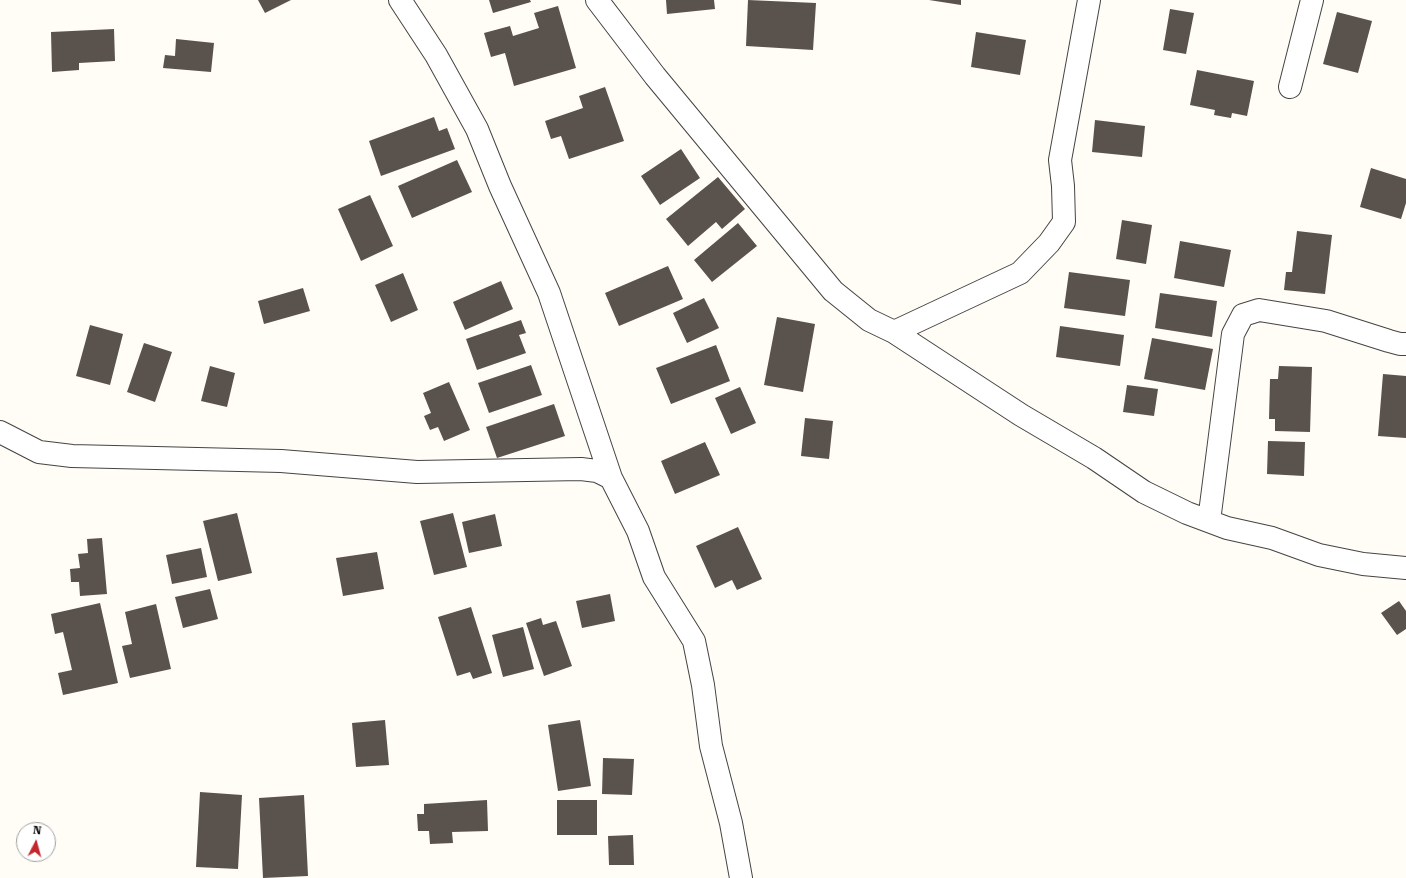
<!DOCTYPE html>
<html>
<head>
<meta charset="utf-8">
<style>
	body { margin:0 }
	#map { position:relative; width:1406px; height:878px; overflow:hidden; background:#fffdf5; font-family:"Roboto Serif",serif }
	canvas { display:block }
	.north { position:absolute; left:16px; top:822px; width:40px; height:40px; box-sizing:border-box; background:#fff; border:1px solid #a0a0a0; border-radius:50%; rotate:6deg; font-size:11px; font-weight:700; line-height:16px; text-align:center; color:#111 }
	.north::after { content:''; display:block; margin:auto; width:14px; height:18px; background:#c4262e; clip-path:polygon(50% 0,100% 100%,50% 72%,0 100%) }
</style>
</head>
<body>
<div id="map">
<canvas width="1406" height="878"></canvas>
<div class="north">N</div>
</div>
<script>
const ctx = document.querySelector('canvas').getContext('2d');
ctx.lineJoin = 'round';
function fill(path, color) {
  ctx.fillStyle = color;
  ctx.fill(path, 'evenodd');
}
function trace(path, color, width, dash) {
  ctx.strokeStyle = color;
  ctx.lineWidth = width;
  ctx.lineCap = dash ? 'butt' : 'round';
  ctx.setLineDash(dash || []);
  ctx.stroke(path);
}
fill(new Path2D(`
	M258,0H291L265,13Z
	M489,0H530L531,2L493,13Z
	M666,0H714L715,9L667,14Z
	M748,0L816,3L813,50L746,46Z
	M929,0H961V5Z
	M558,6L576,68L514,86L505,53L491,57L484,33L510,26L513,36L539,28L534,13Z
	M1170,9L1194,13L1186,54L1163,50Z
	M1337,12L1372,21L1358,73L1323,64Z
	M114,29L115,61L79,63V70L52,72L51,32Z
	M976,32L1026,40L1020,75L971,67Z
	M176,39L214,43L211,72L163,68L165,55L175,56Z
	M1197,70L1254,81L1247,116L1232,113L1231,118L1214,115L1215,110L1190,105Z
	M605,87L624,141L569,159L561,136L551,139L545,121L583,108L579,96Z
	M434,117L439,131L447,128L455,149L381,176L369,141Z
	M1095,120L1145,126L1142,157L1092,152Z
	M681,149L700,178L660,205L641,176Z
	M457,160L472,192L412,218L398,186Z
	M1371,168L1406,179V203L1401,219L1360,207Z
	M718,177L745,209L722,229L716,222L688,246L666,219Z
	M370,195L393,246L361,261L338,209Z
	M1122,220L1152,225L1146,264L1116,259Z
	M738,223L757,246L712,282L694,260Z
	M1297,231L1332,235L1325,294L1284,290L1286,272H1292Z
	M1180,241L1231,250L1224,287L1174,278Z
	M668,266L683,299L619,326L605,293Z
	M1069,272L1130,280L1125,316L1064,308Z
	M403,273L418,310L391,322L375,285Z
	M501,281L513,309L465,330L453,302Z
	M303,288L310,311L264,324L258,301Z
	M1160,293L1217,301L1212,337L1155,328Z
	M704,298L719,328L687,343L673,313Z
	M777,317L815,324L803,392L764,385Z
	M521,320L526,333L519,335L526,353L477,370L466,339Z
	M90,325L123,334L110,385L76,376Z
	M1060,326L1124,335L1120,366L1056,357Z
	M1152,338L1213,349L1205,390L1144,379Z
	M144,343L172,352L155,402L127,392Z
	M716,345L730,381L671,404L656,368Z
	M531,365L542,395L489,413L478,383Z
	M210,366L235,373L227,407L201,401Z
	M1279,366L1312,367L1310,432L1275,431V419H1269L1270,379H1278Z
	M1383,374L1406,376V438L1378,436Z
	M449,382L470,430L444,441L438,427L430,430L424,416L431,413L423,393Z
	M1127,385L1158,389L1154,416L1123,412Z
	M740,387L756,423L731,434L715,398Z
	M554,404L565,436L497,458L486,427Z
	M805,418L833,421L829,459L801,456Z
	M1268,441L1305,442L1304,476L1267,474Z
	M705,442L720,475L675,494L661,461Z
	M237,513L252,573L218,581L203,521Z
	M453,513L467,567L434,575L420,521Z
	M495,514L502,546L469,553L462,522Z
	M738,527L762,579L737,590L732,580L715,588L696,546Z
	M102,538L107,594L80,596L79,582H71L70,569L80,568L78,554L88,553L87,539Z
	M201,548L207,577L172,584L166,555Z
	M377,552L384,589L343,596L336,558Z
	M210,589L218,619L183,628L175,597Z
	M610,594L615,621L582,628L576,601Z
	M1399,601L1406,611V629L1397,635L1381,613Z
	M100,603L118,683L63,695L58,673L72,670L63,632L55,634L51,614Z
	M156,604L171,669L130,678L122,646L132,644L125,612Z
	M471,607L492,673L473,679L470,672L457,676L438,617Z
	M541,618L543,625L556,621L572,666L544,676L526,623Z
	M523,627L534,669L503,677L492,635Z
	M385,720L389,765L356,767L352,723Z
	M580,720L591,786L558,791L548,725Z
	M603,758L634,759L632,795L602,794Z
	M200,792L242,795L238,869L196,867Z
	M304,795L308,876L263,878L259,798Z
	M487,800L488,831L452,832L453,843L430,844L429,831H418L417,814H424V804Z
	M557,800H597V835H557Z
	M633,835L634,865H609L608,836Z`), '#5a524d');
const street = new Path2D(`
	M400,0L436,55L477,129L500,186L549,293L611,478
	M597,0L655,76L833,291L869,320L894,332L1021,415L1094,458L1144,492L1187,513L1227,528L1272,538L1319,555L1363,564L1406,568
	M1290,87L1312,0
	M894,332L1020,273L1049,243L1064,222L1063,186L1060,160L1089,0
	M0,432L39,452L72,456L281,461L417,472L581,469L597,471L611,478L638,531L654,577L694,641L703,685L711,746L731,823L741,878
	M1209,521L1233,334L1243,315L1259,310L1326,321L1389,341L1400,344H1406`);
trace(street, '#444', 24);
trace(street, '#fff', 22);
</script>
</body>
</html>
